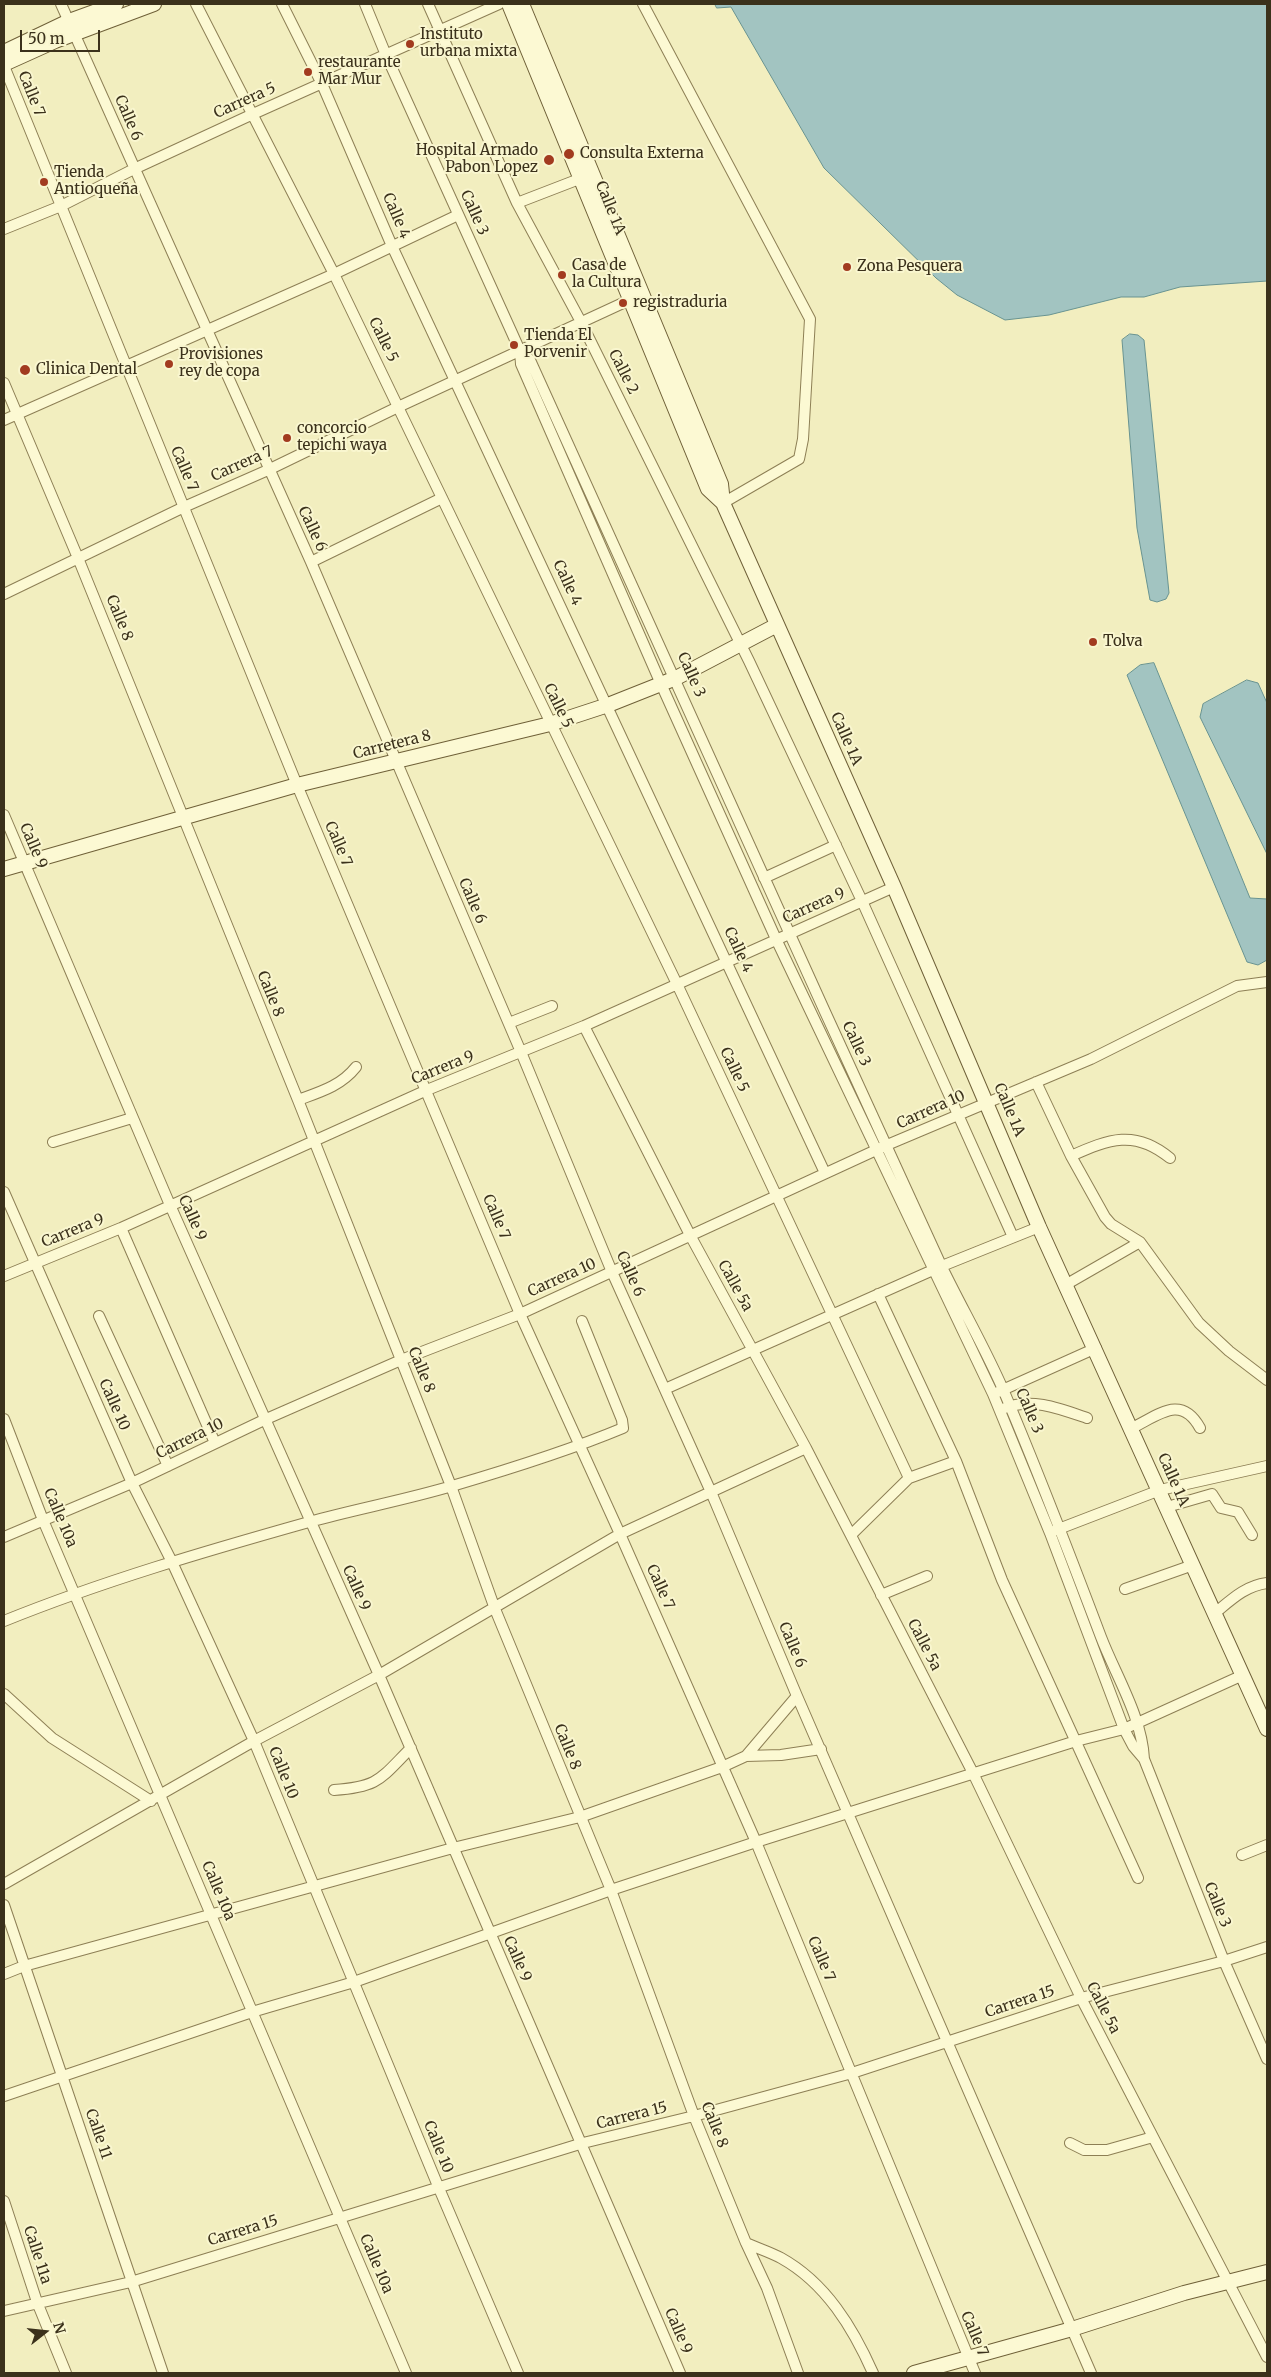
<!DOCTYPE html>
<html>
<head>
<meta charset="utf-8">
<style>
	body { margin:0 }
	#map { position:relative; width:1271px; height:2377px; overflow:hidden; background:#f2eebf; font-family:Merriweather,serif }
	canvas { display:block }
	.frame { position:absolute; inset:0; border:5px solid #3b311b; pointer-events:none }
	.north { position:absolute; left:20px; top:2307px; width:50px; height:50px; -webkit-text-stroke:4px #f9f6cf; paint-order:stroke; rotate:74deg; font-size:14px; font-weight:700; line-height:20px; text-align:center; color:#3b311b }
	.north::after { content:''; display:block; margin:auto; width:18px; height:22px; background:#3b311b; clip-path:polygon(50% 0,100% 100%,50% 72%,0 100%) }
	.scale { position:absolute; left:20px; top:30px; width:80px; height:22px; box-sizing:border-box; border:2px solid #3b311b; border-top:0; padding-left:6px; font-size:15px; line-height:18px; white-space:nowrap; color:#3b311b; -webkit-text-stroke:4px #f9f6cf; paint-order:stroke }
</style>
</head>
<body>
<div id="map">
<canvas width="1271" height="2377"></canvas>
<div class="frame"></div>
<div class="north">N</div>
<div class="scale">50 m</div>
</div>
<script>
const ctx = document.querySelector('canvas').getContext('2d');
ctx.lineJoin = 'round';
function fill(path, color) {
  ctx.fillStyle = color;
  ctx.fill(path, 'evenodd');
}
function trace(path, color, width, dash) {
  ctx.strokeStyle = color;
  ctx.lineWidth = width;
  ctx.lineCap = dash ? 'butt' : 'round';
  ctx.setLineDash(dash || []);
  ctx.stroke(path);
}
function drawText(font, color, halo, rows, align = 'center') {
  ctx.font = font + ' Merriweather,serif';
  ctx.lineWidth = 4;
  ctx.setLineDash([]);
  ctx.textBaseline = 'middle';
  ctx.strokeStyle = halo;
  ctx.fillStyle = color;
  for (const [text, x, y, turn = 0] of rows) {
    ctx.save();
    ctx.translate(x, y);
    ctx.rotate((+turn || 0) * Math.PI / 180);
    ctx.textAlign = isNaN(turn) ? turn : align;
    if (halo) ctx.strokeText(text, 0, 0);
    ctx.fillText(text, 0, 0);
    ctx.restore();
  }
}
const water = new Path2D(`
	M715,4H1267V281L1180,287L1144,297H1121L1049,315L1005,320L957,295L936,278L824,168L731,7L717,8Z
	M1130,334L1138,335L1144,340L1169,593L1166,599L1157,602L1150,600L1137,528L1122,340Z
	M1154,663L1250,898L1267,899V960L1258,965L1247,962L1127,675L1140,665Z
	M1247,680L1258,683L1267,703V854L1200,717L1203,704Z`);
fill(water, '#a2c4c1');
trace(water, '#689391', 1);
const street = new Path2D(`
	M61,4L311,562L521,1052L612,1272L711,1492L797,1696L1091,2373
	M196,4L334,274L398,407L677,984L909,1478L956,1461
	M282,4L322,84L392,246L825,1173
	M365,4L386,55L512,333L520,351L530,360C668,660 801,963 940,1263C961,1307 986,1349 1005,1394C1039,1474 1070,1555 1101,1637C1116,1676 1142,1717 1144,1759
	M428,4L517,203L581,322L749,661L862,901L1013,1237
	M643,4L810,319L803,439L799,459L723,503
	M4,66L297,785L520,1314L620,1534L756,1842L975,2373
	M517,203L587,176
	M4,229L61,206L134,169L253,114L499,4
	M520,351L521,364L661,684L776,939L993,1394L1050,1533L1124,1729L1133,1746L1144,1759L1224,1961L1267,2059
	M4,383L78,558L298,1100L451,1486L495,1609L611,1890L694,2116L746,2243L767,2288L798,2373
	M4,420L334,274L458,215
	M311,562L442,498
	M4,594L184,507L268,470L398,407L636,297
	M4,815L170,1205L379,1675L680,2373
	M764,878L836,845
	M509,1023L552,1006
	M584,1026L690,1235L806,1448L973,1773L1081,1998L1267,2357
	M1036,1082L1071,1156L1105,1217L1111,1224L1140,1242L1199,1323L1229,1351L1267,1380
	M298,1100C320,1092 341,1086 356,1067
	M53,1142L132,1118
	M1071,1156C1109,1139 1135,1129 1170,1158
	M4,1192L132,1483L172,1562L254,1741L438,2186L518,2373
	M121,1228L215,1443
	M4,1276L121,1228L427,1090L584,1026L894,887
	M1067,1284L1140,1242
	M878,1294L956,1461L1002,1580L1138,1878
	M99,1316L168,1466
	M665,1389L942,1266L1039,1227
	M998,1392L1096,1348
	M1005,1408C1031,1397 1061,1409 1087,1418
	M4,1419L43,1520L406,2373
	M1132,1428C1159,1415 1181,1394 1200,1428
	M1167,1507L1212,1494L1221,1508L1238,1512L1252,1535
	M1056,1530L1160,1490L1267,1466
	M851,1535L909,1478
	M4,1537L132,1483L264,1420L401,1360L520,1314L887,1145L1091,1059L1237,986L1267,982
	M1125,1589L1193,1565
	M881,1595L927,1576
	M1215,1613C1232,1599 1245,1586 1267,1583
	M4,1621C103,1581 206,1551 309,1522C356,1509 405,1500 452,1486C510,1469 568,1451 623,1428L622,1420L582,1321
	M4,1694L52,1738L151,1801
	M746,1756L781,1755L821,1749
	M334,1790C379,1787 380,1779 411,1748
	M1242,1855L1267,1845
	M4,1884L254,1741L379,1675L620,1534L806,1448
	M4,1905L163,2373
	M4,1974L24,1966L453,1848L580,1817L722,1767L746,1756L797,1696
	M4,2096L252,2012L354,1982L611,1890L756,1842L1076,1741L1124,1729L1243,1675
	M1070,2143L1084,2150H1107L1153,2137
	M4,2201L37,2302L66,2373
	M746,2243C757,2248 770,2252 781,2258C826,2283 853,2328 873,2373
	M4,2311L131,2282L583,2143L694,2116L852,2073L1081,1998L1224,1961L1267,1947`);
const secondary = new Path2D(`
	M509,4L708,489L723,503
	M522,4L721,484L723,503L894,887L1039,1227L1267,1729
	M4,52L69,21L116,4
	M4,64L55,41L154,4
	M4,869L297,785L550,724L608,705L676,678L777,625
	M914,2373L1072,2329L1184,2293L1267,2272`);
trace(street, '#8d7f55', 12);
trace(secondary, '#6f6038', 16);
trace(street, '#fcf9d3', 10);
trace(secondary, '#fcf9d3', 14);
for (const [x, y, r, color] of [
	[410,44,5,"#a23b1f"],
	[308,72,5,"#a23b1f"],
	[569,154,6,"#a23b1f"],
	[549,160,6,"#a23b1f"],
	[44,182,5,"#a23b1f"],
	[847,267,5,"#a23b1f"],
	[562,275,5,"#a23b1f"],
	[623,303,5,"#a23b1f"],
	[514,345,5,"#a23b1f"],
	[169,364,5,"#a23b1f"],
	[25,370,6,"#a23b1f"],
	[287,438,5,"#a23b1f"],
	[1093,642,5,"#a23b1f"]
]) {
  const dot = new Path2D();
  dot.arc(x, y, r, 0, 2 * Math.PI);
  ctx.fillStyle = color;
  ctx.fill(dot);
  trace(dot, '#f9f6cf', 2);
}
drawText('15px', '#3b311b', '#f9f6cf', [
	["Instituto",420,35],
	["urbana mixta",420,52],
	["restaurante",318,63],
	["Mar Mur",318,80],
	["Hospital Armado",538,151,"right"],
	["Pabon Lopez",538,168,"right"],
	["Consulta Externa",580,154],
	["Tienda",54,173],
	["Antioqueña",54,190],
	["Casa de",572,266],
	["la Cultura",572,283],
	["Zona Pesquera",857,267],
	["registraduria",633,303],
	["Tienda El",524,336],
	["Porvenir",524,353],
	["Provisiones",179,355],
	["rey de copa",179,372],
	["Clinica Dental",36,370],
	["concorcio",297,429],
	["tepichi waya",297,446],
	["Tolva",1103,642]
], 'left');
drawText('15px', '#3b311b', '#f9f6cf', [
	["Calle 7",31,94,68],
	["Carrera 5",245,101,-24],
	["Calle 6",128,118,67],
	["Calle 1A",610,208,68],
	["Calle 3",474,213,66],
	["Calle 4",396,216,67],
	["Calle 5",383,340,64],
	["Calle 2",623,372,63],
	["Carrera 7",242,464,-24],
	["Calle 7",184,469,67],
	["Calle 6",312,529,65],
	["Calle 4",567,583,65],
	["Calle 8",119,618,68],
	["Calle 3",691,675,66],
	["Calle 5",558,706,64],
	["Calle 1A",846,739,66],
	["Carretera 8",392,745,-14],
	["Calle 7",338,844,67],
	["Calle 9",33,846,67],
	["Calle 6",472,901,67],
	["Carrera 9",814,906,-24],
	["Calle 4",738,950,65],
	["Calle 8",270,994,68],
	["Calle 3",856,1044,65],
	["Carrera 9",443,1068,-22],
	["Calle 5",734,1070,65],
	["Carrera 10",931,1110,-24],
	["Calle 1A",1009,1110,67],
	["Calle 7",496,1217,67],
	["Calle 9",192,1218,66],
	["Carrera 9",73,1231,-22],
	["Calle 6",630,1274,66],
	["Carrera 10",562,1278,-24],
	["Calle 5a",735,1286,61],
	["Calle 8",421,1370,68],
	["Calle 10",114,1405,66],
	["Calle 3",1029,1411,67],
	["Carrera 10",190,1439,-26],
	["Calle 1A",1173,1480,66],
	["Calle 10a",60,1518,67],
	["Calle 7",660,1587,66],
	["Calle 9",356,1588,66],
	["Calle 6",792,1645,67],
	["Calle 5a",924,1645,63],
	["Calle 8",567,1747,68],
	["Calle 10",283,1773,68],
	["Calle 10a",218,1891,67],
	["Calle 3",1217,1905,68],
	["Calle 9",517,1959,66],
	["Calle 7",821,1959,67],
	["Carrera 15",1020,2002,-18],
	["Calle 5a",1103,2008,63],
	["Carrera 15",632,2116,-14],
	["Calle 8",714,2125,68],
	["Calle 11",98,2134,71],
	["Calle 10",438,2147,68],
	["Carrera 15",243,2231,-17],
	["Calle 11a",37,2255,72],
	["Calle 10a",376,2264,67],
	["Calle 9",678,2331,67],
	["Calle 7",974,2334,67]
]);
</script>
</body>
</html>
